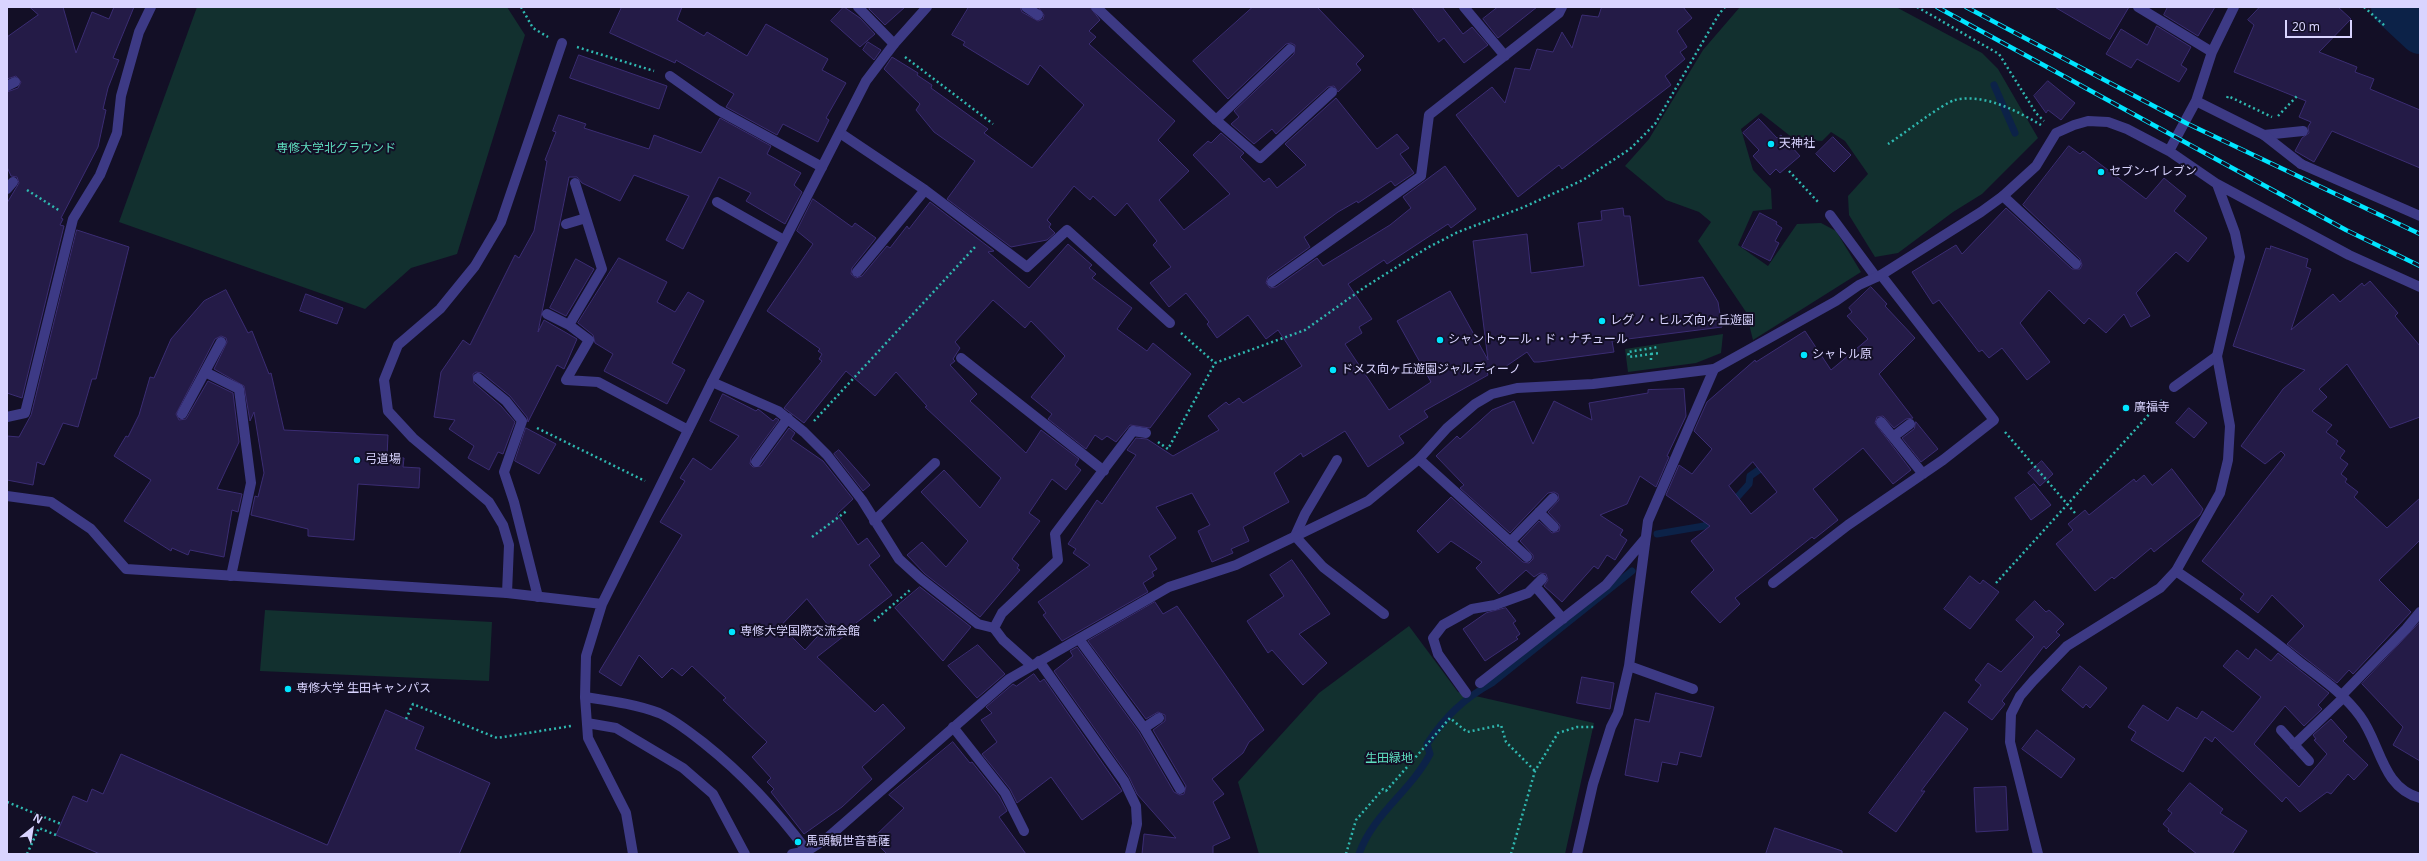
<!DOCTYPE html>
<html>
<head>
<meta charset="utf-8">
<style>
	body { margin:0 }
	#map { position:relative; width:2427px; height:861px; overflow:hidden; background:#130f26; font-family:"Noto Sans",sans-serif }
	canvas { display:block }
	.frame { position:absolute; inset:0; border:8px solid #d9d4ff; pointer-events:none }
	.north { position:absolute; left:12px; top:809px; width:40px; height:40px; -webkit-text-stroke:3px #130f26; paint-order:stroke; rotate:30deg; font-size:11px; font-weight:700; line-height:16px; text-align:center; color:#d9d4ff }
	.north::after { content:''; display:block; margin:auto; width:14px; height:18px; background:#d9d4ff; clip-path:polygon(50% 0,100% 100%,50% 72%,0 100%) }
	.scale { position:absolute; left:2285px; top:20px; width:67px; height:18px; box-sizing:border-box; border:2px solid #d9d4ff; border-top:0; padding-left:5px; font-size:12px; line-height:14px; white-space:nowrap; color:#d9d4ff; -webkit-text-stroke:3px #130f26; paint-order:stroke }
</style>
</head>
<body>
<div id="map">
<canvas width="2427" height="861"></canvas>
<div class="frame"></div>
<div class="north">N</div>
<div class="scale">20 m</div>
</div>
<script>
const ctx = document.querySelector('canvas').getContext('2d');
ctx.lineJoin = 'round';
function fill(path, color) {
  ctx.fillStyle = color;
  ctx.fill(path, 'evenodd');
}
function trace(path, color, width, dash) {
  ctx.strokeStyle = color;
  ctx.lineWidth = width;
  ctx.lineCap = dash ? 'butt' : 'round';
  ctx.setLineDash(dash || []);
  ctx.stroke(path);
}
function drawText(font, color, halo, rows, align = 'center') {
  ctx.font = font + ' "Noto Sans","Noto Sans JP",sans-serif';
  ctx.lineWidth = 4;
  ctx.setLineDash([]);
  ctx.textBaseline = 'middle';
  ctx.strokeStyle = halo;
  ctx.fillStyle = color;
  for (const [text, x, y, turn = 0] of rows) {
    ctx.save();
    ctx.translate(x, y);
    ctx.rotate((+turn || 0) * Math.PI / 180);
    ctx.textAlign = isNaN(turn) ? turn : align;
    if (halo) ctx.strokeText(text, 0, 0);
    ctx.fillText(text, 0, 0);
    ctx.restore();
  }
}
fill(new Path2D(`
	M197,7H507L525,35L457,254L411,268L365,309L119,222Z
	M1740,7H1896L1982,53L1998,69L2038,138L1982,194L1953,212L1898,253L1875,257L1849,215L1848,196L1868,174L1845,141L1831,132L1822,141L1794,139L1761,113L1741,129L1753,170L1771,189L1772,209L1753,211L1738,245L1768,266L1797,224L1821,223L1836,231L1861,272L1753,340L1746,312L1698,241L1711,222L1699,212L1666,200L1625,166L1649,139L1703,50Z
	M1723,334L1721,353L1696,363L1628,372L1625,349Z
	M265,610L492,622L489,681L260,671Z
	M1409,626L1458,692L1594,723L1565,854H1259L1238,782L1319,693Z`), '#12302f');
trace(new Path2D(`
	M1994,85L2015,133
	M1732,503L1749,484L1750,476L1766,465
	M1657,534L1704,526L1714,519
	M1359,854C1373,814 1410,792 1430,754L1427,744C1445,717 1463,699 1492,683L1632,571`), '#0c2248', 7);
trace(new Path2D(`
	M2391,7L2420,34`), '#0c2248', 40);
const building = new Path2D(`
	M30,7H63L76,53L92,12L109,19L114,7H134L113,58L119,60L108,88L103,109L106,110L98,147L61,218L63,219L60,225L64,226L22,398L7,393V203L19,183L17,177L11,176L7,167V92L18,88L21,82L16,76L7,79V37L38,15Z
	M622,7H682L677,20L704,36L707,32L747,56L766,24L828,59L822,70L846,83L826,118L829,120L818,142L783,124L777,135L726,107L734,94L676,60L675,63L610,33Z
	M844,7L860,18L875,34L860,47L831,21Z
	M872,7H905L885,25L869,9Z
	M969,7H1020L1022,12L1038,21L1043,19L1044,15L1038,7H1090L1100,20L1089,31L1096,37L1089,44L1175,121L1158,140L1189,171L1159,200L1184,230L1230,194L1193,155L1208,141L1211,143L1221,133L1244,153L1240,157L1264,182L1269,178L1277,188L1306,165L1285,144L1336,98L1377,149L1397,134L1409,148L1400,154L1414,173L1395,186L1391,181L1358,203L1357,201L1338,212L1304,237L1310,247L1268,277L1266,283L1270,288L1276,287L1317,258L1323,266L1390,225L1411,208L1403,197L1445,166L1476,209L1451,228L1448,224L1387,264L1384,260L1348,284L1372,319L1359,327L1362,333L1345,344L1389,410L1431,382L1397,321L1450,291L1488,360L1473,241L1527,234L1531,273L1584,266L1578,223L1602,220L1601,211L1623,208L1624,216H1630L1639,286L1703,277L1718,302L1722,327L1612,341L1614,352L1539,362H1534L1527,352L1505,367L1486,369L1488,375L1424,411L1428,417L1399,436L1404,443L1368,467L1345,431L1303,457L1301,453L1274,473L1289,502L1243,527L1249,541L1231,549L1233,553L1212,562L1198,531L1210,525L1192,493L1156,507L1176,538L1149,556L1157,569L1152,572L1154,576L1143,583L1148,592L1062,641L1043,615L1046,613L1038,602L1090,565L1073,553L1076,549L1068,544L1097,500L1102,504L1136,455L1127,450L1136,438L1147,439L1173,456L1219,430L1208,416L1226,402L1229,405L1239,398L1243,403L1302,366L1278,330L1266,339L1248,315L1217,338L1207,324L1209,322L1186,293L1169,307L1150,283L1171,267L1153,245L1157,241L1127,203L1115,216L1093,196L1090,200L1074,186L1047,220L1051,224L1049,227L1055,233L1047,240L1011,247L947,199L975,161L934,132L916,110L920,104L884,69L892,57L918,73L917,75L932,85L931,88L988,129L984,133L1032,168L1084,105L1040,65L1028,85L963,45L965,42L952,35Z
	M1253,7H1317L1364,56L1356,64L1361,70L1338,92L1334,86L1328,87L1276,134L1272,129L1254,144L1231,124L1239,117L1234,111L1294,54L1295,45L1291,43L1286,44L1228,99L1193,61Z
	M1412,7H1442L1463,34L1472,27L1488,45L1464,63L1444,38L1439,42Z
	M1498,7H1537L1498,38L1483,19Z
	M1602,7H1683L1692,18L1677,31L1687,47L1680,52L1685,59L1665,76L1671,85L1562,169L1559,165L1518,197L1456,115L1492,87L1505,103L1515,68L1530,70L1537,49L1553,52L1562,32L1572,48L1582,15L1598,17Z
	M2055,7H2129L2110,39Z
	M2168,7H2215L2198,36L2164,15Z
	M2260,7H2338L2351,19L2319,52L2357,67L2355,72L2374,79L2370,89L2420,110V168L2332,131L2314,162L2295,151L2302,138L2309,133L2308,127L2311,122L2299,117L2306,101L2234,72L2254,25L2248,20Z
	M2157,26L2191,47L2181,65L2187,69L2179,82L2137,59L2131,68L2106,54L2121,29L2147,45Z
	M868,42L881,50L874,60L863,50Z
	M579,55L667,86L659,109L570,78Z
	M2048,81L2075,103L2061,120L2048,110L2046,113L2034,96Z
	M559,115L586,124L584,128L649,149L654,135L701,153L720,118L771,146L767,154L801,173L794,185L802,192L785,224L746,201L751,193L719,177L683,249L666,240L689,196L634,175L620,201L582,183L577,177H569L538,332L544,320L577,339L564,369L557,365L528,422L527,417L510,396L482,373L476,372L473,374L474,383L501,406L515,422L503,454L498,452L489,470L468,458L474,446L449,429L455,420L434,417L441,372L463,340L470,345L515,255L519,258L534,231L547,161L545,160L556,132L553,131Z
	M1759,119L1777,138L1781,135L1800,156L1780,173L1776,169L1770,175L1753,156L1759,150L1743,133Z
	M1833,137L1851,155L1834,172L1816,154Z
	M2069,146L2080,154L2083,151L2146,199L2164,178L2186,196L2174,211L2207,238L2188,262L2176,252L2136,293L2150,316L2131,327L2124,314L2106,333L2089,318L2084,324L2049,290L2020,323L2050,362L2027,380L2002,348L1989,358L1982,350L1979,352L1939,300L1933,304L1912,272L1956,245L1962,254L2006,208L2072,269H2080L2082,265L2080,259L2023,205Z
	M813,199L852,227L855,223L876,238L852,268L851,274L856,278L862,276L887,246L890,248L907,226L909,229L930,202L994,251L988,252L1029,288L1068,244L1092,265L1089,268L1096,274L1092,278L1132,308L1117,329L1147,351L1153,343L1191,374L1150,428L1130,425L1116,442L1107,436L1102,440L1095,435L1086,449L1048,419L1052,414L1031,397L1065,356L1031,321L1025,328L993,300L955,342L960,348L953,359L955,361L950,365L977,394L970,401L1026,453L1041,430L1079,459L1075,465L1081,470L1066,490L1052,479L1029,513L1040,521L1012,559L1019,565L1017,568L1020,570L980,617L925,574L907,555L922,542L946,567L968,541L921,492L944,470L980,508L1001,478L925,407L927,406L896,372L875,396L846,371L804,423L784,408L822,361L819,359L822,354L818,351L820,349L767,311L813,244L797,231Z
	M1760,213L1777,222L1776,224L1782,228L1775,241L1779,243L1770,261L1742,247Z
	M77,230L129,247L96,379H92L78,427L63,423L44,465L37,462L33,485L7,480V436L19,437L31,415Z
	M2271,246L2308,259L2306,267L2311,269L2291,330L2333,294L2340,302L2362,283L2364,286L2370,281L2398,313L2395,316L2420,346V417L2390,428L2347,364L2319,389L2327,397L2312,411L2332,425L2326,432L2338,441L2336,444L2345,451L2340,458L2348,464L2341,474L2347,479L2345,482L2358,492L2354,497L2387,528L2420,498V540L2379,580L2411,612L2353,674L2349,670L2337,683L2287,644L2304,626L2272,595L2258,613L2240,599L2244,594L2202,561L2285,455L2281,451L2265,464L2241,446L2283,389L2305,370L2233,346L2266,248L2270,249Z
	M619,258L667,282L657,302L675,312L688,292L704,301L672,363L685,370L667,404L604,371L613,354L595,343L593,335L578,323Z
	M576,259L594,269L566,316L550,308Z
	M1871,287L1887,304L1885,306L1915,338L1879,374L1913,418L1906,419L1894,428L1883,416L1877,417L1875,423L1911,470L1893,484L1863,448L1813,489L1838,520L1814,539L1812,537L1735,598L1740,604L1720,623L1691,592L1714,570L1691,541L1710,526L1666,495L1679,465L1692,474L1712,449L1694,431L1707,402L1755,360L1756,362L1805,331L1831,370L1868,339L1847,316L1852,312L1849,308ZM1753,462L1777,492L1751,514L1729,486Z
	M226,290L248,333L252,331L269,374L271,373L284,430L388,435L387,457L404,458L403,467L420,468L419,488L358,484L354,540L308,536V529L251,515L255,496L258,497L264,473L254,412L250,421L244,386L214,369L227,342L226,338L221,336L215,339L176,414L179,420L186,419L208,381L233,393L239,442L217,489L242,494L238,512L232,510L224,557L190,550L188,555L172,548L171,551L124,521L151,480L114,456L126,436L128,437L139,415L150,377L154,378L171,339L204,301Z
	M306,294L343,308L337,324L300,311Z
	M1684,389L1686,416L1667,456L1669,457L1656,487L1640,476L1627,504L1600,515L1623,530L1620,535L1627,540L1615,560L1607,555L1598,569L1594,566L1562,602L1544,586L1548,580L1546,574L1540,573L1534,577L1526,570L1499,594L1476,568L1482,562L1451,541L1438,553L1417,531L1451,497L1523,562L1529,563L1533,559V555L1520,541L1539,521L1552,533L1559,531L1560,525L1548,512L1559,500L1558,494L1554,492L1548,493L1510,533L1460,488L1464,485L1436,456L1457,436L1460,439L1492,410L1514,401L1533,444L1554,401L1592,420L1589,403L1648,393V390Z
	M723,394L756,411L758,409L773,421L776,418L779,420L751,458L750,464L753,467L761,466L789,428L795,433L791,439L823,461L853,499L837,514L858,545L867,538L880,556L869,565L892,595L856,623L858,625L817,657L875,712L883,704L905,728L862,767L872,779L842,807L804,834L771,792L774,789L767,782L771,778L752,757L767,742L723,700L726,698L692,666L682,676L672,668L662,678L639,655L621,686L599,672L682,535L660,522L685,481L680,478L693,458L711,470L739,436L710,421ZM807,599L828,625L805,650L781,626Z
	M2189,408L2207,423L2194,438L2176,423Z
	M1916,422L1938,449L1921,462L1902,438L1914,429Z
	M526,428L556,444L539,474L515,461Z
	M839,450L870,485L863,491L834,454Z
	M2042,461L2053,474L2040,486L2028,473Z
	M2172,469L2203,509L2200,515L2154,552L2151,548L2114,579L2112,577L2095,591L2056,544L2073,530L2068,524L2085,510L2089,515L2134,479L2136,482L2144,475L2152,485Z
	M2034,484L2051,505L2031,520L2015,498Z
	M1292,560L1330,614L1299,634L1327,663L1303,685L1272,650L1268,653L1247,621L1284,596L1270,575Z
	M1970,576L1980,584L1983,580L1999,592L1970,629L1944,609Z
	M920,587L971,627L943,661L895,608Z
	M2035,601L2046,612L2049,610L2064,624L2056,632L2060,635L2046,649L2044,646L2002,701L2005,704L1992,720L1968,702L1981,685L1975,680L1988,663L2001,672L2034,637L2016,620Z
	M1155,602L1163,614L1177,606L1264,730L1249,742L1243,753L1212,779L1224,794L1213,802L1230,838L1213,846V854H1142L1144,834L1176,838L1137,794L1129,777L1054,671L1073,656L1070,651L1077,647L1139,732L1174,792L1180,795L1184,794L1186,786L1153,730L1165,721V715L1158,712L1146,719L1088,641Z
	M1506,608L1516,621L1513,623L1520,634L1516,637L1518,639L1485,661L1463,629L1486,613Z
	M2420,622V761L2393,745L2403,727L2362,684Z
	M978,645L1005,674L977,698L948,666Z
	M2256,649L2271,661L2278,653L2329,693L2318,705L2322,709L2304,726L2285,706L2254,744L2299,787L2327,754L2314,740L2316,739L2313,735L2331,719L2347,737L2343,741L2368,765L2354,780L2348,774L2331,794L2327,792L2300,812L2286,797L2282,802L2215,737L2212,742L2205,737L2183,772L2131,740L2136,732L2128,727L2143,705L2168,721L2177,707L2197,719L2202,711L2233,732L2261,697L2223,666L2237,650L2248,659Z
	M2080,666L2107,688L2090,708L2086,704L2083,708L2062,690Z
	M1034,674L1040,682L1044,679L1122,791L1082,820L1051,777L1017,803L1010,789L982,754L997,742L981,720L992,713L986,707L1013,684L1016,686Z
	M1582,677L1614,683L1610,709L1577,703Z
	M1656,693L1714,707L1701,757L1680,752L1677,765L1662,762L1658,782L1625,775L1635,719L1649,722Z
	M386,710L424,727L415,749L490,783L459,854H100L56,835L73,796L87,802L92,789L103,794L121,754L327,845Z
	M1945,712L1968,729L1921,791H1925L1896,832L1869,813Z
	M2037,730L2075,759L2061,778L2022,749Z
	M953,742L970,763L972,762L999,796L1007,811L999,817L1026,854H887L872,839L904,808L889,795Z
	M2190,783L2223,809L2220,813L2247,831L2232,854H2197L2168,831L2169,829L2163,824L2172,813L2168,810Z
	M2006,787L2008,830L1976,832L1974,788Z
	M1775,828L1842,851V854H1766Z`);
fill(building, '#241b47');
trace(building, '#3b2d73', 1);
trace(new Path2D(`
	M521,7L533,28L548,37
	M1917,7L1999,54L2036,113L2044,121
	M2364,7L2385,26
	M577,47L654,71
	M905,57L993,124
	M2227,98L2228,96L2272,117
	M2278,116L2298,95
	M1888,144C1901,136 1943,103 1955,100C1984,93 2017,111 2041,125
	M1789,171L1819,203
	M27,190L60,211
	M1181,333L1215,363
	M1651,354L1660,353
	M1651,360V354L1629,357L1628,352L1658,347
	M814,421L975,247
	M537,428L645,481
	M2005,432L2075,513
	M1158,442L1168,449L1215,363L1305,330L1365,287L1427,248L1458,232L1524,207L1583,180L1630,149L1655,124L1719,14L1725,7
	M812,537L848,510
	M1996,583L2164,398
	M874,621L910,590
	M406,719L413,704L497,738L571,726
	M7,802L61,824
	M27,854L39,828L56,835
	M1346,854L1356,820L1383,789L1386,791L1450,718L1467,732L1501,725L1506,742L1535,771
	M1511,854L1535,771L1558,733L1577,727H1594`), '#2fb8b0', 2.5, [2, 3]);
trace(new Path2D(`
	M858,7L894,44
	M1026,7L1038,15
	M1290,49L1216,120L1260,158L1332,92
	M670,76L718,110L822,167
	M7,86L15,82
	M840,133L925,190L1027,267L1067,230L1170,323
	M2264,135L2303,131
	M2301,164L2420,216
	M575,183L602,269L569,325L589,340L566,380L598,382L688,430
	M7,189L13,182
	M2003,196L2076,264
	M717,202L784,240
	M1830,215L1876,277
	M566,224L586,218
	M857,272L925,190
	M547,314L569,325
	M205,372L239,389L251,483L231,576
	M478,378L506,401L522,421L504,472L514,502L538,597
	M712,382L778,411L804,432L827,455L862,500L899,559L921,579L978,624L994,628
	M2174,387L2217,356
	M182,414L221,342
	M1881,422L1923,474
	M1133,431L1146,433
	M1893,437L1910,424
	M1419,459L1527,557
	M1337,460L1305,514L1295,536L1323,567L1384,614
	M756,462L788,418
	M1539,512L1554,527
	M874,521L935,463
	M1510,542L1553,498
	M2176,571C2219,600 2261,630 2301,663C2322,679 2344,694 2360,716C2381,744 2381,787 2420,798
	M1773,583L1848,525L1943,460L1994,420L1881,275
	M1535,586L1563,619
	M507,593L509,545L503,525L489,502L413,438L388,411L384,380L398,345L440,309L475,266L501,222L562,43
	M1079,639L1144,728L1180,789
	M1039,661L1124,781L1136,806L1137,824L1130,854
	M1629,666L1693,689
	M1480,683L1606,585L1645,539
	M1466,693L1438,654L1433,638L1443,625L1472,609L1495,605L1528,593L1542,579
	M2342,695L2406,629L2420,612
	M585,697C611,701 635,704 659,713C675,720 691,733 705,744C744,775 777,811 807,851
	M953,727L1005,793L1024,831
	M1144,728L1159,718
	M2281,730L2309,761
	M2294,745L2344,697
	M1577,854L1593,784L1611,727L1618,713L1629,666L1648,521L1714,369`), '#3d3a85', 10);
trace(new Path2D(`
	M1096,7L1216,120
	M1464,7L1505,56
	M2138,7L2212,52
	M2196,101L2264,135L2301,164
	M2169,151L2196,101L2212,52L2234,7
	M1272,282L1421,176L1429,115L1559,13L1562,7
	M961,358L1104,471
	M7,417L25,413L73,219L100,175L117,133L121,96L139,32L151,7
	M7,496L51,502L91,529L126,569L507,593L602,604
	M1031,665L1003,640L994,628L1002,613L1058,560L1055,534L1133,431
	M587,723L616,728L683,768L713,794L745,854
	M633,854L626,813L588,738L585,697L586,656L602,604L712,382L866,81L894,44L927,7
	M792,854L807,851L826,839L1009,679L1169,587L1236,565L1368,501L1419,459L1447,428L1475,404L1492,394L1517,388L1593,384L1714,369L1836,301L1859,285L1881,275L1981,212L2003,196L2036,166L2056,133L2074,125L2088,121L2108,122L2127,129L2169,151L2217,184L2349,255L2420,287
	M2038,854L2010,742L2011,714L2020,696L2033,681L2067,646L2160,588L2176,571L2220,493L2228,460L2230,426L2217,356L2240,257L2235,233L2217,184`), '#3d3a85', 10);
const rail = new Path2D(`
	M1937,7L2346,230L2420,266
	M1966,7L2186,123L2420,234`);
trace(rail, '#00e5ff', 4.5);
trace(rail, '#130f26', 3, [9]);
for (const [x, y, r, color] of [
	[1771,144,4,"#00e5ff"],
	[2101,172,4,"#00e5ff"],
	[1602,321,4,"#00e5ff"],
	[1440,340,4,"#00e5ff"],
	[1804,355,4,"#00e5ff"],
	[1333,370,4,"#00e5ff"],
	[2126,408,4,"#00e5ff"],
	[357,460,4,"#00e5ff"],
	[732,632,4,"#00e5ff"],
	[288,689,4,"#00e5ff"],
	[798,842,4,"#00e5ff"]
]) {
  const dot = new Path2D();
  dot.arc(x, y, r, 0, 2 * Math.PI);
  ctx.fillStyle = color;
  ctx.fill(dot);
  trace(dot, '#130f26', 1.5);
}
drawText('12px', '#d9d4ff', '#130f26', [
	["天神社",1779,144],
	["セブン-イレブン",2109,172],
	["レグノ・ヒルズ向ヶ丘遊園",1610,321],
	["シャントゥール・ド・ナチュール",1448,340],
	["シャトル原",1812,355],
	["ドメス向ヶ丘遊園ジャルディーノ",1341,370],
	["廣福寺",2134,408],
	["弓道場",365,460],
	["専修大学国際交流会館",740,632],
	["専修大学 生田キャンパス",296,689],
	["馬頭観世音菩薩",806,842]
], 'left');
drawText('12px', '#5fe0c0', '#130f26', [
	["専修大学北グラウンド",336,149],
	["生田緑地",1389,759]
]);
</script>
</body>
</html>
